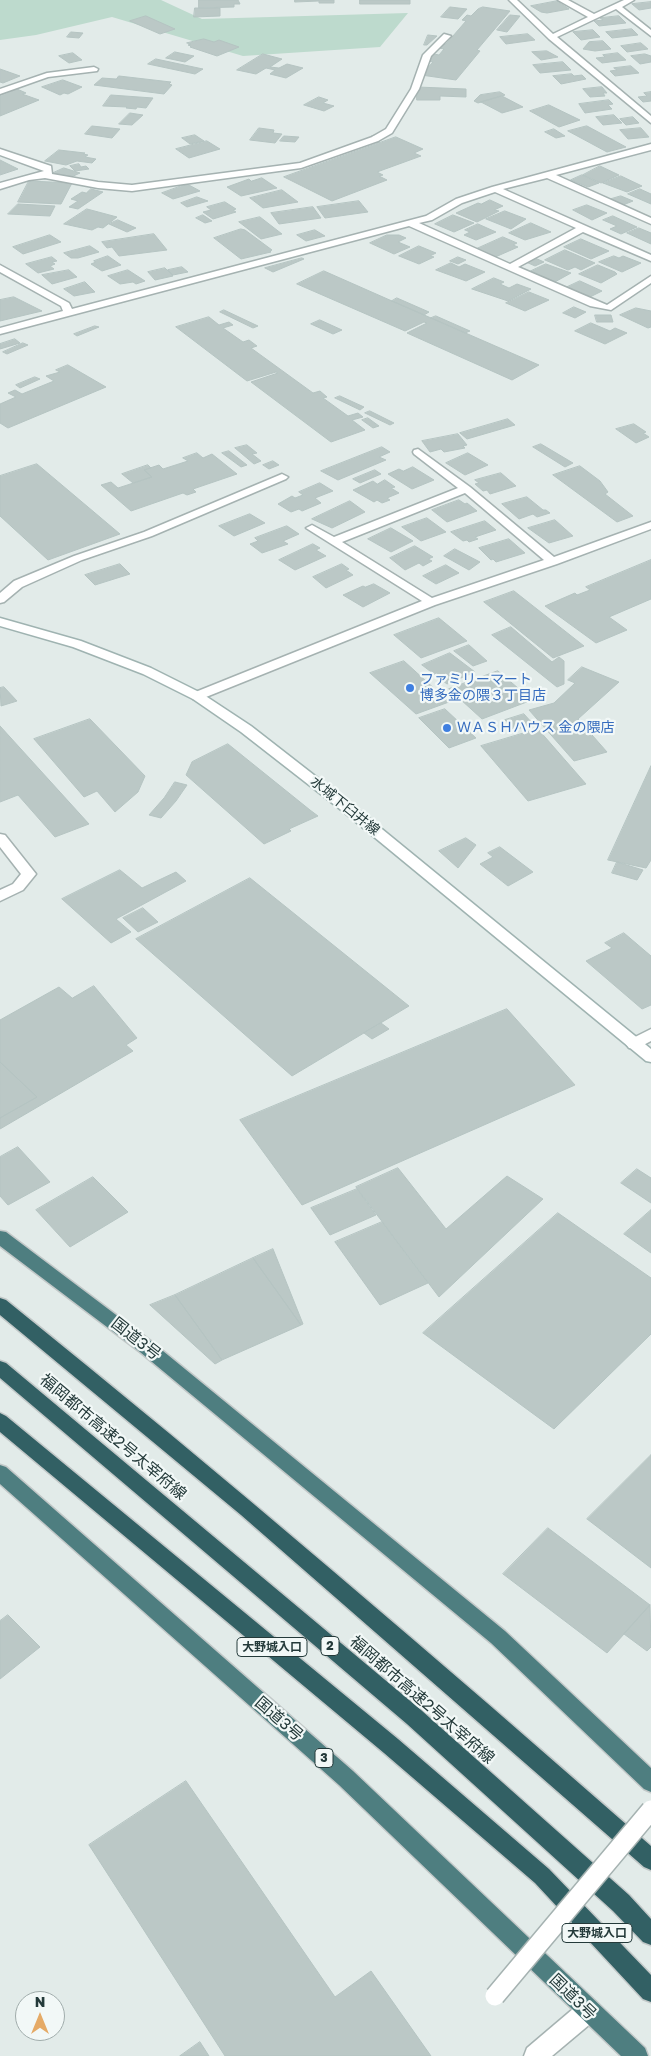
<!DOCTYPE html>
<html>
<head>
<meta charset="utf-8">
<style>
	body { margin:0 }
	#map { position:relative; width:651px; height:2056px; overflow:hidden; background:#e2ebe9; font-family:"Golos Text",sans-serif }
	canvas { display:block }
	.north { position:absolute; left:15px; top:1991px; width:50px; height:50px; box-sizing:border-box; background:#f2f8f7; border:1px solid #a0acab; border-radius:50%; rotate:0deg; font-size:14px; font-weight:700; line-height:20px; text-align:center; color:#243a3a }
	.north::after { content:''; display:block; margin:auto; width:18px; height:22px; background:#e5aa66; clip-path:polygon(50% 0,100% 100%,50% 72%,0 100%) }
</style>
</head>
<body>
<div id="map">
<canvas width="651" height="2056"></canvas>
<div class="north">N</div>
</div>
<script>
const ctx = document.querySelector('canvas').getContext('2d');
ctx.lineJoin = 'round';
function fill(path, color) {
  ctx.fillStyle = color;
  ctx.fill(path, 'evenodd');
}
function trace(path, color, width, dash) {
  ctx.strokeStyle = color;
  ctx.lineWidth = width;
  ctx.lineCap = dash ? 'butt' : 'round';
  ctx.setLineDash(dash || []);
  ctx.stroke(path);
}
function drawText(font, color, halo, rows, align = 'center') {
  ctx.font = font + ' "Golos Text","Noto Sans JP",sans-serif';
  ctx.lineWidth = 4.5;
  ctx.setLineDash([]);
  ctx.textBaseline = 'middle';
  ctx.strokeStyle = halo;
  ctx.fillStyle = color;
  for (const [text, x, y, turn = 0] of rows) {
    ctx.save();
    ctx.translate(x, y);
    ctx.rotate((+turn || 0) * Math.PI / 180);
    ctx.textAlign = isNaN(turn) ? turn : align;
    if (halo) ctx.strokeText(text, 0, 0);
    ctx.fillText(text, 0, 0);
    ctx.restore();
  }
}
fill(new Path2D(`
	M0,0H161L202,19L408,13L380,47L243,56L112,17L36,35L0,40Z`), '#bddacd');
const building = new Path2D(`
	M199,0H238L240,4H234V7L199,8Z
	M295,0H334V3H319V1L295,2Z
	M360,0H410V4H360Z
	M557,1L569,9L547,13L541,12L531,6Z
	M651,2V8L639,10L632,4Z
	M450,7L467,9L458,19L441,17Z
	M483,7L510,11L477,50L480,51L456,80L421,75L433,62L428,61L434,54L439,55L444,49L439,48L443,44H446L466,21L462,20L467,15L471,16L478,9Z
	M195,8H220V16L194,17Z
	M510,15L520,16L507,32L497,30Z
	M146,16L175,29L160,34L130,21Z
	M619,16L626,23L599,26L594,21L603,20L600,18Z
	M632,29L638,35L612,38L606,32Z
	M593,30L600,37L581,40L573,32Z
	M71,32L83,33L79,38L67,37Z
	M528,34L535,40L506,44L500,37Z
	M428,35L437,36L427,45H424Z
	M204,39L214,42L219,40L239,47L217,56L190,47L191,46L188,45L191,44L187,43Z
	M603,41L611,49L595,51L583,49L589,42Z
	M641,43L648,49L627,52L621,46Z
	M547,51L558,57L541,60L532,52Z
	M175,52L194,56L185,62L166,58Z
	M73,53L82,60L69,63L59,56Z
	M618,53L626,60L602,63L596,58L605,57L603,55Z
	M263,54L282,59L270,67L279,68L287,64L303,68L286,78L270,74L275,70L266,68L256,74L237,70Z
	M645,54L651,56V62L640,64L631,56Z
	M156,59L203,69L195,74L148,64Z
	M563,62L571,70L540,73L533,65Z
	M631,66L639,73L615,76L610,71L617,70L614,68Z
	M0,69L20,76L3,83L0,82Z
	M572,74L574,76L582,75L586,79L561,84L553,76Z
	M119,76L171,82L169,84L172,85L164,94L94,85L102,78L116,79Z
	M63,80L82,87L68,94L64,93L60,95L42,87Z
	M417,87L466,89V97L440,96V100H417Z
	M602,87L607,93H603L605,96L590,97L583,89Z
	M17,89L26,93L22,94L39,100L0,116V96Z
	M500,92L505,95L478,103L474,101L480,95Z
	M651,92V101L643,102L638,97L647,96L644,93Z
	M111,95L153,98L146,108L137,107L136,109L126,108L127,107L103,106Z
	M502,96L523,107L502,113L481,102Z
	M319,97L328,100L323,103L334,106L324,111L304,105Z
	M609,100L613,104L608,105L612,109L585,113L579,104Z
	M549,105L580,120L559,127L530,111Z
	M130,113L143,115L132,125L119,124Z
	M614,115L622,123L603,125L596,117Z
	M633,117L639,123L626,125L620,119Z
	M92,126L120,129L112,138L85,134Z
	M587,126L626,147L607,152L568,131Z
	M259,128L274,130L273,133L282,134L275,143L250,140Z
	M641,128L649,137L628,139L620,130Z
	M554,129L565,136L556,138L545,132Z
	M195,135L204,141L190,144L182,138Z
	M284,136L299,137L295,142L280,141Z
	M396,137L423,149L414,153L421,156L377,172L383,175L379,176L387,180L332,201L284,177Z
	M207,141L220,149L189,158L176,149Z
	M59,150L85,153L83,154L88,155L85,157L96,159L92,163L77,161L66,165L45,161Z
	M0,160L18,169L0,175Z
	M79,164L81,167L86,166L89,169L75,171L70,166Z
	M600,166L619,175L601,183L583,175Z
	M64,168L80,173L69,178L53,173Z
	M582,175L599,183L588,187L571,180Z
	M621,176L642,186L627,192L603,183Z
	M262,178L277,188L241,196L227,187L249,179L251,181Z
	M29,181L72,183L61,204L18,202Z
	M187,184L200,191L173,199L162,193Z
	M91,189L103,192L78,209L69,207L78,201L71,199L82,192L86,193Z
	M640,189L651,194V204L628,194Z
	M282,190L298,202L263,208L250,198Z
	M621,196L633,201L623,205L611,199Z
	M197,197L208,201L187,207L181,203Z
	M490,200L503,206L494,210L499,211L477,222L456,213L478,203L481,204Z
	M359,201L368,212L325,218L317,207Z
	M225,202L236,209L233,210L236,212L213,219L203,212L211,210L207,207Z
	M18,204L55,206L50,216L8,214Z
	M587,205L607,213L592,220L573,210Z
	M313,207L321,218L279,224L271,213Z
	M87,209L117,217L103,228L98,227L92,230L64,224Z
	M505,211L526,219L511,229L486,219Z
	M203,215L212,221L205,223L196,218Z
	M453,215L474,223L454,232L435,224Z
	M613,216L637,227L621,234L610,229L617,226L603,220Z
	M260,217L282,234L261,239L239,222Z
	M118,220L136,228L127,232L109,224Z
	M531,223L551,232L525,240L509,233Z
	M478,224L496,232L476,240L464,235L470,232L465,230Z
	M639,228L651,233V244L627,233Z
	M241,229L245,230L272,250L270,251L271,252L241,259L214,238Z
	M315,230L325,236L306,241L297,235Z
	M154,234L167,250L119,256L112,247L107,248L102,242Z
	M50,235L61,242L23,254L13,247Z
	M387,235H399L406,238L398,242L410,247L394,254L370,243Z
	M503,237L517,243L513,245L518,247L493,258L474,250Z
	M581,239L609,251L591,259L564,247Z
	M90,246L99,252L78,258H71L64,253Z
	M419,246L436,253L430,256L434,257L419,264L399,256Z
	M565,250L595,263L581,270L575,267L568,270L545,260Z
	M108,256L121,265L102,271L91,264L96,262L94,261Z
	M614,256L619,258L623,256L641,263L622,272L599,262Z
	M52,257L57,261L52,262L55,264L50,266L54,269L38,273L26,264Z
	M458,257L466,260L458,264L450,261Z
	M302,258L304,259L273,272L265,268Z
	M535,258L544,262L535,266L526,262Z
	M451,263L459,267L465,264L485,272L466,281L436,270Z
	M546,264L571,273L553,283L535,275L538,274L531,271Z
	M598,265L615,272L617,274L601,283L579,274Z
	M182,267L188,272L173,275L168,270Z
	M165,268L173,276L155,280L148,272Z
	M69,270L77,277L52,284L42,275Z
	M128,270L145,281L136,284L133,282L120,284L108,276Z
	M324,271L392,301L539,365L512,380L407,333L427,323L424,322L405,331L297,284Z
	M494,278L504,282L500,284L509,288L517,284L531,289L508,301L472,289Z
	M580,281L602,291L586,299L563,289Z
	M85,282L95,292L74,296L64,289Z
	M529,292L549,300L525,311L506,303Z
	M14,297L42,311L0,321V300Z
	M397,298L429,312L424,315L392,301Z
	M574,307L586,312L575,318L563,313Z
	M636,308L651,311V327L648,328L620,315Z
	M224,310L258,326L253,328L220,312Z
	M595,315H611L613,322H597Z
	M436,316L470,331L465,333L431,318Z
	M209,317L219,325L229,322L233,325L223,328L243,342L249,340L257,346L251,348L313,393L320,391L327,397L323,398L348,416L358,413L363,417L352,420L365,430L331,442L251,382L278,373L276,372L247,381L176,327Z
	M320,320L342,330L333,334L311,324Z
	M591,323L610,331L615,328L627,333L605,344L575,331Z
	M95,326L99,327L77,336L74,334Z
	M15,339L20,343L0,349V344Z
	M23,343L28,345L7,354L3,352Z
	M68,365L106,387L8,428L0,423V404L16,397L8,393L15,390L22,394L54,381L46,376L60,372L56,370Z
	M35,377L40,379L20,388L16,385Z
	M340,396L364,407L360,410L335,398Z
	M370,411L394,423L390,425L365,413Z
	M368,418L379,426L373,428L362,420Z
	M508,419L515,425L467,439L460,433Z
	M634,424L646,432L643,433L649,437L636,443L616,429Z
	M458,434L467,445L463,446L465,448L444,452L441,449L430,452L422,441Z
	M541,444L573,463L565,467L533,447Z
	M247,445L257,453L252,454L261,461L254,464L235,448Z
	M382,447L390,452L379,457L386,460L338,480L321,471Z
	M229,451L247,465L241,467L222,453Z
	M197,453L203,458L212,454L237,474L193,489L196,492L187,495L183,493L131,511L101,485L111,482L118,488L152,477L144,470L159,465L163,469L188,461L183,458Z
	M468,453L488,465L465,475L446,463Z
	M273,461L279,465L269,469L263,465Z
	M37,464L120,534L48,560L0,516V476Z
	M148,465L151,468L144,470L152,477L133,483L122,474Z
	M580,466L600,481L608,492L605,494L633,516L617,522L553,475Z
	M413,467L434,480L412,489L388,474L399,469L403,471Z
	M375,470L381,474L360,483L353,479Z
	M501,473L516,486L490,494L487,490L483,491L475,484L479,483L475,480Z
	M385,480L395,487L391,488L399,493L387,498L390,500L382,503L377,500L374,502L353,490L373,481L377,484Z
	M320,483L333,491L315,498L321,503L302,511L299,509L291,512L278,504L292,496L295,498L303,495L299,492Z
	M527,497L543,510H546L550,513L537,517L533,514L519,519L502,504Z
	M459,500L465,504L467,503L477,511L447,522L432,510Z
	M350,501L365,512L332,528L312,519Z
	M250,514L265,523L234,536L219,526Z
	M427,518L446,532L421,541L402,527Z
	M555,520L573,536L549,543L528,528Z
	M485,521L496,530L475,537L478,539L469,542L467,540L463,541L451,532Z
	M287,526L299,534L283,541L288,544L262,553L250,544L258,541L255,538Z
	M391,528L413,541L391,552L368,539Z
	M509,539L525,553L496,562L493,559L491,560L479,548Z
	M313,544L320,548L316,550L326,556L295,570L279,560Z
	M415,546L433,557L428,559L432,561L423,566L419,563L405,570L390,558Z
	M455,549L480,562L469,570L444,556Z
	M651,560V599L609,617L627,630L596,643L545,606L575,593L577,595L590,590L586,587Z
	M120,564L130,574L95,585L85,575Z
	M342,564L349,569L346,570L353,575L326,588L313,577Z
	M446,565L459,573L436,584L423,576Z
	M374,584L390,593L363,607L343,595L363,586L365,587Z
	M514,591L584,646L553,658L484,602Z
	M439,618L467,641L421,658L394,635Z
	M511,627L552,662L559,657L564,661V684L557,687L492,635Z
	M469,645L487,661L473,666L454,651Z
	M450,653L475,672L447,684L422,665Z
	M404,661L449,702L416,714L370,673Z
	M582,667L619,682L578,719L607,752L574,761L529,710L554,703L575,683L568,680Z
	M498,671L532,700L482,719L449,689Z
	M4,687L17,701L1,706L0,688Z
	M445,709L476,738L449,748L419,718Z
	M524,714L533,724L514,730L505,720Z
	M90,719L145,776L138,792L115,812L97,791L84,797L34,739Z
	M0,726L89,824L55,837L18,795L0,802Z
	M538,729L586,784L528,801L481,746Z
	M228,744L310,810L318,816L289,829L291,831L264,844L186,775L192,762Z
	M651,766V860L646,868L608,860Z
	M175,782L187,785L176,801L161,818L149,815L164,798Z
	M466,838L476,845L458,868L439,851Z
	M500,847L533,872L508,886L480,864L493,857L488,853Z
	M617,862L643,870L637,880L612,873Z
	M120,870L142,888L176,872L186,881L116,919L131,932L111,943L62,899Z
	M250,878L409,1006L292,1076L136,939Z
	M143,908L158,922L138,932L123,918Z
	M624,933L651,956V1005L642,1009L586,961L612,948L605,943Z
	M94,986L137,1038L126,1045L133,1051L0,1129V1118L37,1097L0,1062V1020L59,987L72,998Z
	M507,1009L575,1085L302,1205L240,1120Z
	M381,1023L389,1029L372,1039L364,1033Z
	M0,1062L37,1097L0,1118Z
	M18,1147L50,1182L8,1205L0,1196V1157Z
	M398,1168L446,1229L507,1176L543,1199L439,1297L356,1187Z
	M637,1169L651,1178V1203L621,1183Z
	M93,1177L128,1212L70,1247L36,1210Z
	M357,1189L376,1215L330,1235L311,1208Z
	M651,1210V1253L624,1234Z
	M558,1213L651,1278V1334L554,1429L423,1333Z
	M382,1222L428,1283L380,1305L335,1242Z
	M273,1249L303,1324L301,1325L253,1258Z
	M253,1258L301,1325L222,1360L175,1295Z
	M175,1295L222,1360L215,1364L150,1305Z
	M651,1455V1568L587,1519Z
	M548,1528L650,1605L607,1653L503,1574Z
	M650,1605L651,1647L647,1651L624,1634Z
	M8,1615L40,1647L0,1679V1621Z
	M186,1781L335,1997L371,1971L431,2056H225L89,1845Z
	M200,2042L209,2056H180Z`);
fill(building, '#bbc8c6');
trace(building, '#b5c4c2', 1);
const service = new Path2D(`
	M444,34L451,36L431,56L419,89L392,133L378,141H372V137L386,129L411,89L423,55Z`);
const minor = new Path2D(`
	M509,0H517L553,34L588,17L558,0H568L594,14L624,0H634L622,7L651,30V36L616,9L557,37L651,116V123L549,39Z
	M94,67L98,69L97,71L48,77L0,94V89L47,73Z
	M375,136L379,139L378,141L301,168L132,191L98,188L45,178L29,180L0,189V183L44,171L0,155V149L51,166L52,174L98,182L132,185L300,163Z
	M651,144V150L556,175L651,218V224L547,178L503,189L651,255V261L583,232L518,267L607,305L651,276V283L611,310L590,306L409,226L0,334V328L63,311L61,306L0,272V265L69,303L72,309L426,216L456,199L492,187ZM495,192L576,228L510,264L419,223L432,220L462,203Z
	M418,449L470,487L554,557L651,522V529L557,564L435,605L201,699H193L191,696L193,693L422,601L306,528L312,525L334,537L458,488L414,454L413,452L414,450ZM465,493L544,560L432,598L342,542Z
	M282,474L288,477L286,479L152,536L82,560L22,587L4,602L0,603V593L14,581L74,556L144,532Z
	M0,834L5,835L36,874L23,890L0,901V890L13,884L21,874L0,847Z
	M651,1029V1041C643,1045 638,1050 629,1048L626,1044L629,1040Z`);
const tertiary = new Path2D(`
	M588,2000L596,2003L599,2011L596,2019L552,2056H524L527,2048L580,2003Z`);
const secondary = new Path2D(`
	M0,618L81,641L151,668L201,693L251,726L355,807L651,1049V1062L646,1061L345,813L241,732L193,699L143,674L73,647L0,626Z`);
const trunk = new Path2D(`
	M0,1231L6,1232L152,1342L505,1631L651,1768V1792L644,1789L491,1643L140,1352L0,1246Z
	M0,1465L6,1467L353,1771L645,2048L648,2056H621L339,1785L0,1484Z`);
const motorway = new Path2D(`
	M0,1298L6,1300C226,1477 439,1660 651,1846V1870L644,1867L241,1515L0,1315Z
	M0,1361L6,1363L421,1710L629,1895L651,1919V1945L643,1942L613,1911L407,1724L0,1378Z
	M0,1413L6,1416L398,1739L549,1869L651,1975V2002L643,1999L535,1883L384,1753L0,1432Z`);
trace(service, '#a5b2b1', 3);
trace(minor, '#a5b2b1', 3);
trace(tertiary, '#a5b2b1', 3);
trace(secondary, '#9fb3b1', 3);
trace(trunk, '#c2c8c8', 3);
trace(motorway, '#c2c8c8', 3);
fill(service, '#fff');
fill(minor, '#fff');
fill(tertiary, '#fff');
fill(secondary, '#fff');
fill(trunk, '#4e7e80');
fill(motorway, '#326064');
const pedestrianBridge = new Path2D(`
	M495,1996L651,1810`);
trace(pedestrianBridge, '#a5b2b1', 22, []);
trace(pedestrianBridge, '#fff', 19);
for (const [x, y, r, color] of [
	[410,688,5,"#3f7fe0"],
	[447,728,5,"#3f7fe0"]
]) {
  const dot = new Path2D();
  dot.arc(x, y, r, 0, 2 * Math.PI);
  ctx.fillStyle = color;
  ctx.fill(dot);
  trace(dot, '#f2f8f7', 2);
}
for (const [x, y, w] of [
	[330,1646,18],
	[272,1647,70],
	[324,1758,18],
	[597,1933,70]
]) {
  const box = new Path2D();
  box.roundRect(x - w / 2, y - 9.5, w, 19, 4);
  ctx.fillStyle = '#f2f8f7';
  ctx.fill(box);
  trace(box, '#243a3a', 1);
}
drawText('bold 12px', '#243a3a', null, [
	["2",330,1646],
	["大野城入口",272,1647],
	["3",324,1758],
	["大野城入口",597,1933]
]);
drawText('14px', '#366cbe', '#f2f8f7', [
	["ファミリーマート",420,680],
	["博多金の隈３丁目店",420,696],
	["ＷＡＳＨハウス 金の隈店",457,728]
], 'left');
drawText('14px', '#243a3a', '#f2f8f7', [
	["水城下臼井線",345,806,39]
]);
drawText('16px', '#243a3a', '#f2f8f7', [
	["国道3号",136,1339,38],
	["福岡都市高速2号太宰府線",113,1437,40],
	["福岡都市高速2号太宰府線",422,1700,41],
	["国道3号",279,1719,41],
	["国道3号",573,1997,44]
]);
</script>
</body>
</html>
